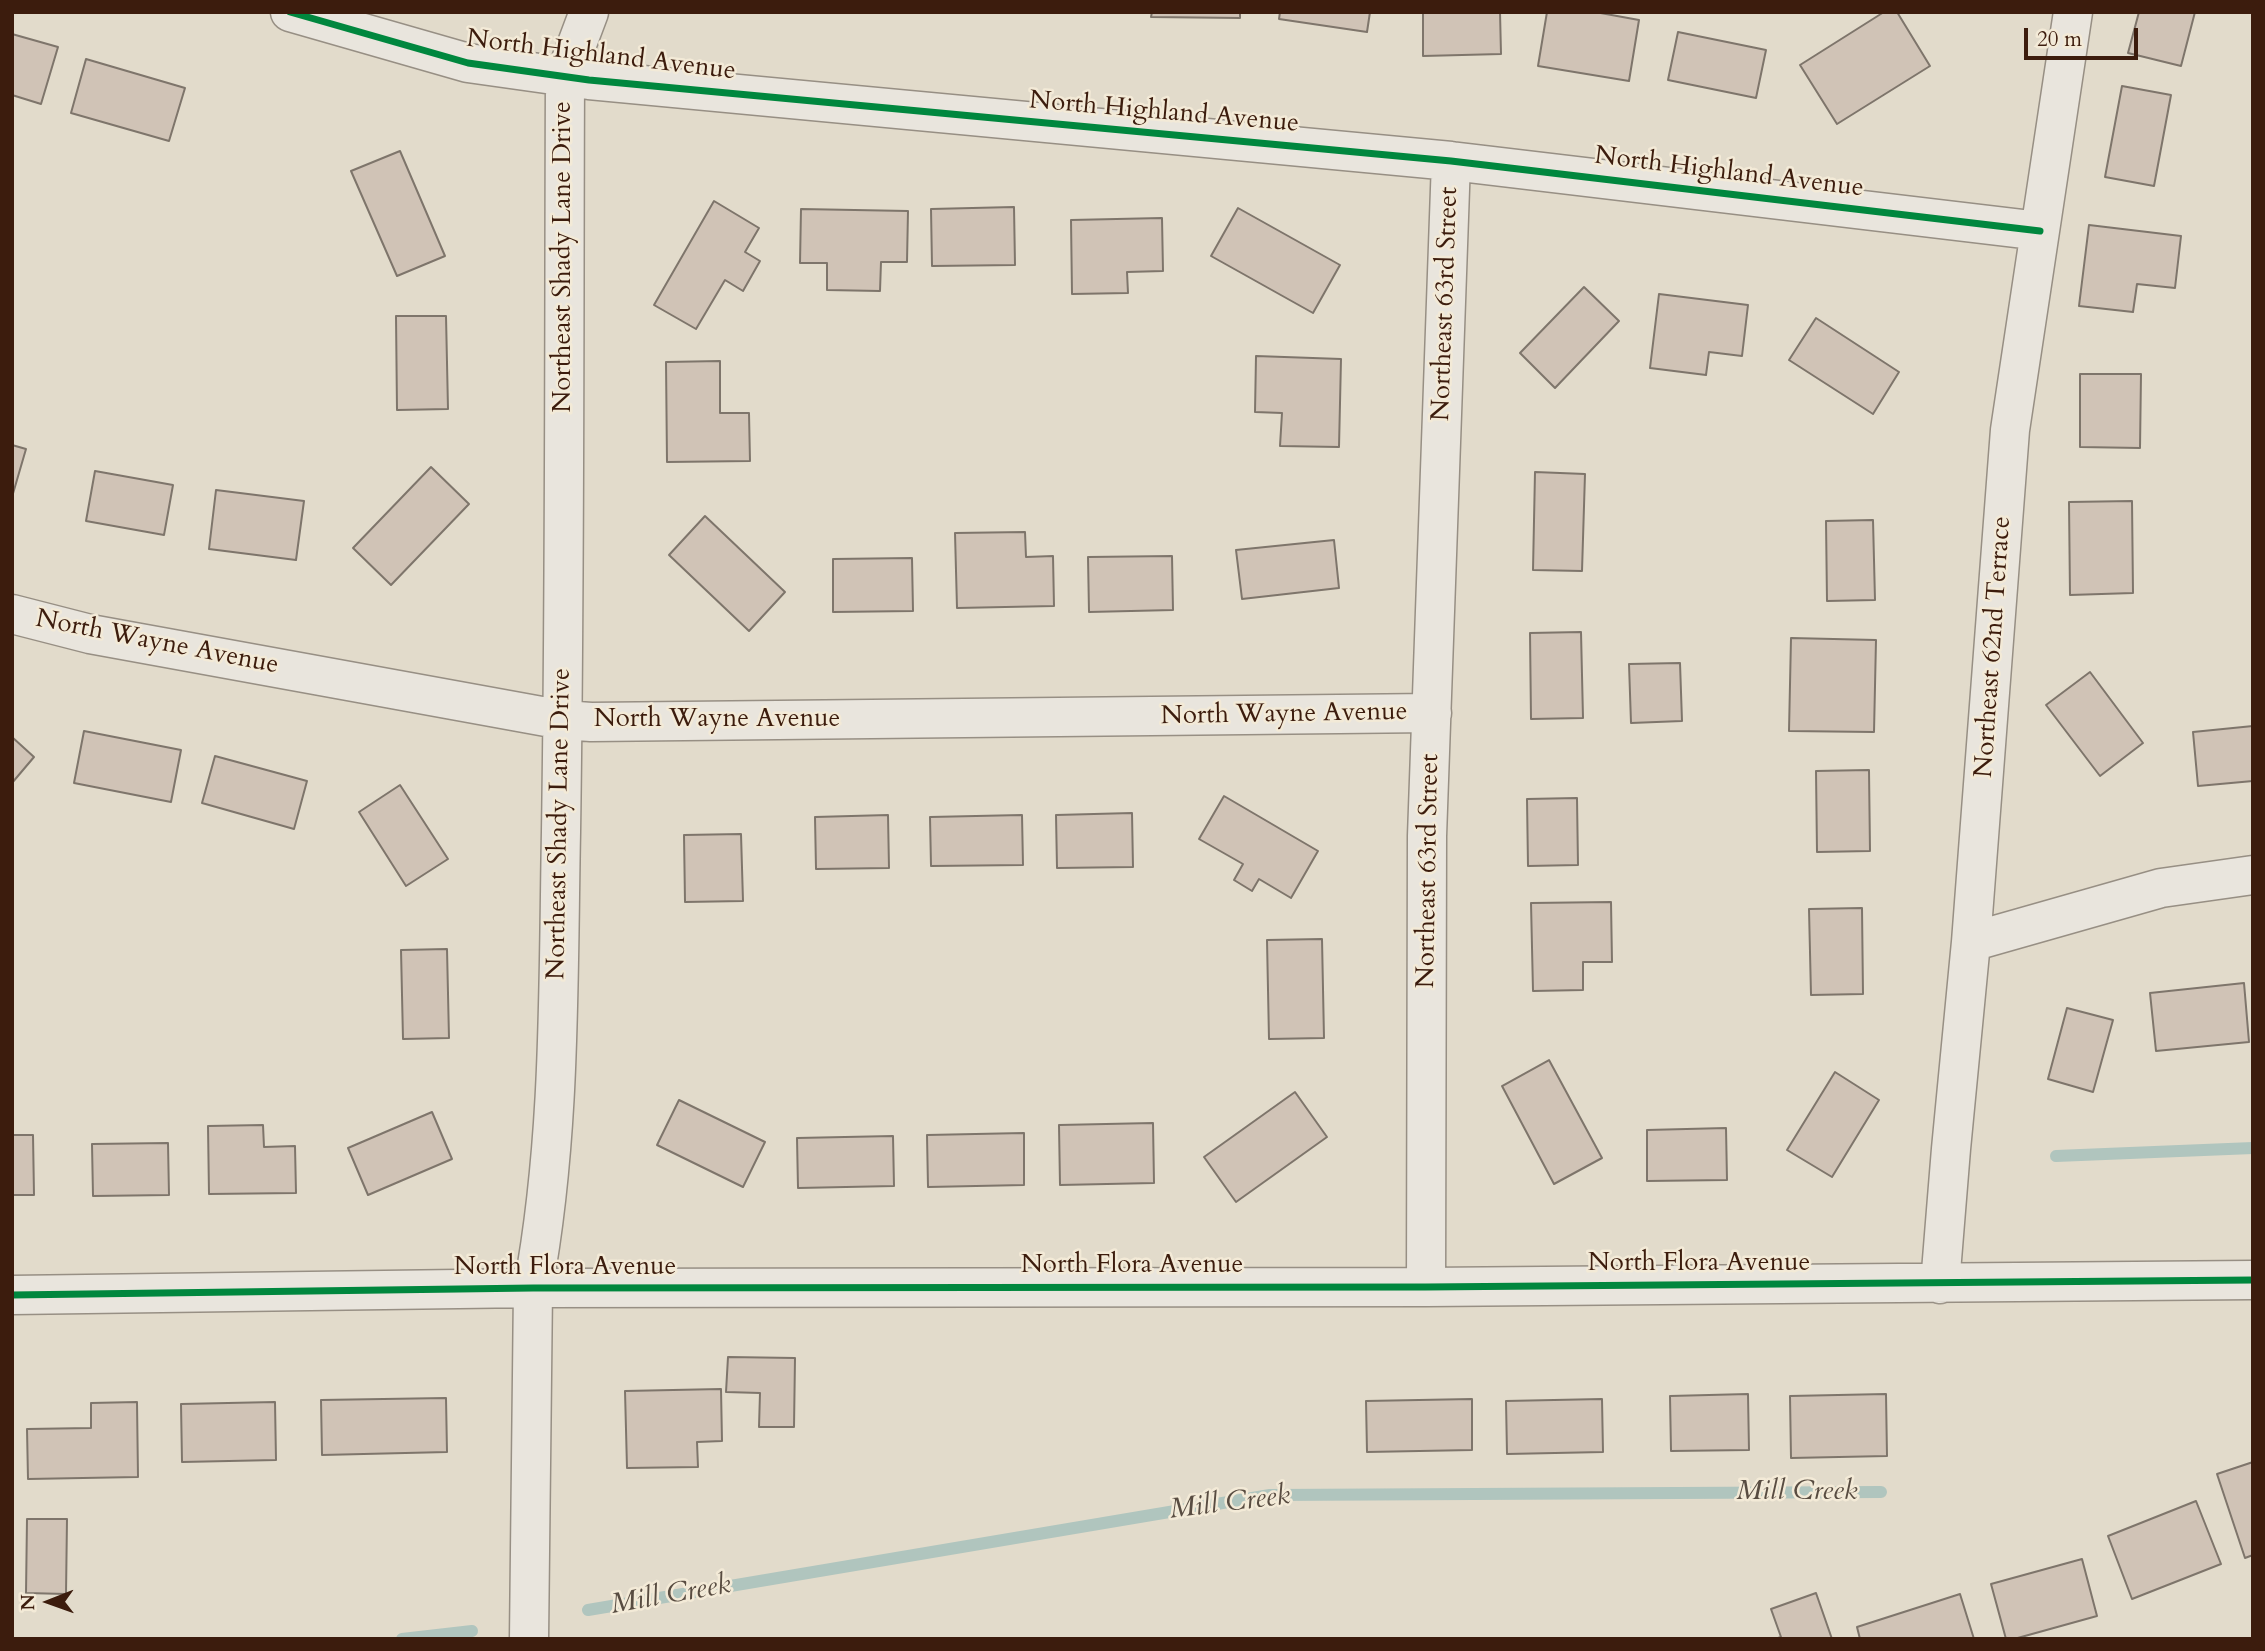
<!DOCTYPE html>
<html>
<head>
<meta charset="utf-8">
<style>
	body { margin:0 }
	#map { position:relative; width:2265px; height:1651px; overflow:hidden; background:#e2dbcb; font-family:Cardo,serif }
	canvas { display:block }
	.frame { position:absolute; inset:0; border:14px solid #3c1c0d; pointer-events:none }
	.north { position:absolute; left:14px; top:1567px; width:70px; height:70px; -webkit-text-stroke:5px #f3ead7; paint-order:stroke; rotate:269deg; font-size:19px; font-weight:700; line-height:28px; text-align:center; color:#3c1c0d }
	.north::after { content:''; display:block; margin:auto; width:24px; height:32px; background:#3c1c0d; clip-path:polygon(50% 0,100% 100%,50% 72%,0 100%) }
	.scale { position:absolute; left:2024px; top:28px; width:114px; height:32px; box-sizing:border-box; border:4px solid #3c1c0d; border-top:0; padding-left:9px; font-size:21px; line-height:24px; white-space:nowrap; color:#3c1c0d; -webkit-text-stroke:5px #f3ead7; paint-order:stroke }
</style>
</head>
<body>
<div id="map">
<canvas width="2265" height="1651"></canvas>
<div class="frame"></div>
<div class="north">N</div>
<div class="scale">20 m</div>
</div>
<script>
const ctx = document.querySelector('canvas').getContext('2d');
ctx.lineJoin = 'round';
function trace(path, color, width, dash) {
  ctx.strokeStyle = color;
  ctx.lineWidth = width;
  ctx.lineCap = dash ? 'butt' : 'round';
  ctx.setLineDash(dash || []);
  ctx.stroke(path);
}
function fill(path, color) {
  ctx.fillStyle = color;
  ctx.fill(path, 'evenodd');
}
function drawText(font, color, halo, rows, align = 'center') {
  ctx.font = font + ' Cardo,serif';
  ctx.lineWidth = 5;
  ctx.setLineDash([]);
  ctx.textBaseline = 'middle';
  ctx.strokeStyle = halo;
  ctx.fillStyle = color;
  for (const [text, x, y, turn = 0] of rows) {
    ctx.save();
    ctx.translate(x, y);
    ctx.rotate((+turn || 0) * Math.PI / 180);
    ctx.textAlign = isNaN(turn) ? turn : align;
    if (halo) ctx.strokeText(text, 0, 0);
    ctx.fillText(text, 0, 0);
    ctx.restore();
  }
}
trace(new Path2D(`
	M2056,1156L2253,1148
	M588,1610L1270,1495L1881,1492
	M402,1639L472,1631`), '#b0c5be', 12);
const building = new Path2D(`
	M1152,12H1240V18L1151,17Z
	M1280,12H1370L1367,32L1279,19Z
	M1423,12H1500L1501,54L1423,56Z
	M1547,12H1595L1639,20L1629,81L1538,66Z
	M1884,12H1897L1930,66L1837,124L1800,65Z
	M2139,12H2195L2181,66L2128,53Z
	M1678,32L1766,50L1756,98L1668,80Z
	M12,34L58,47L41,104L12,95Z
	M86,59L185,88L169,141L71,113Z
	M2122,86L2171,95L2154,186L2105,177Z
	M400,151L445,256L397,276L351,171Z
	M714,201L759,228L745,252L760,261L743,291L725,280L696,329L654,305Z
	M1014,207L1015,265L932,266L931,209Z
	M1238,208L1340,265L1313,313L1211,256Z
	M801,209L908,211L907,262H881L880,291L827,290V263H800Z
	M1162,218L1163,271L1127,272L1128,293L1072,294L1071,220Z
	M2089,225L2181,236L2175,288L2137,284L2133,312L2079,306Z
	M1584,287L1619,321L1555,388L1520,353Z
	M1659,294L1748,305L1742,356L1709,352L1706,375L1650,368Z
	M396,316H446L448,409L397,410Z
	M1816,318L1899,372L1873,414L1789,360Z
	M1256,356L1341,359L1339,447L1280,446L1282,413L1255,412Z
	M720,361V413H749L750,461L667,462L666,362Z
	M2080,374H2141L2140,448L2080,447Z
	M12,445L26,449L12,497Z
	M431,467L469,504L391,585L353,548Z
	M95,471L173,485L164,535L86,521Z
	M1535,472L1585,474L1582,571L1533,570Z
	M216,490L304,501L296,560L209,549Z
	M2132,501L2133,593L2070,595L2069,502Z
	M705,516L785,592L749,631L669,555Z
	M1873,520L1875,600L1827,601L1826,521Z
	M1025,532L1026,557L1053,556L1054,606L957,608L955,533Z
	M1334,540L1339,588L1242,599L1236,550Z
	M1172,556L1173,610L1089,612L1088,557Z
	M912,558L913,611L833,612V559Z
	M1581,632L1583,718L1531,719L1530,633Z
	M1791,638L1876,640L1874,732L1789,731Z
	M1680,663L1682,721L1631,723L1629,664Z
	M2090,672L2143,743L2100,776L2046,705Z
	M2253,726V781L2198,786L2193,732Z
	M84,731L181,750L171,802L74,783Z
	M12,737L34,757L12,783Z
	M215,756L307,781L294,829L202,803Z
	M1869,770L1870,851L1817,852L1816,771Z
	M400,785L448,859L406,886L359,812Z
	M1224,796L1318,851L1291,898L1259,879L1252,891L1234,880L1243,864L1199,839Z
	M1577,798L1578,865L1528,866L1527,799Z
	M1132,813L1133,867L1057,868L1056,815Z
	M888,815L889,868L816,869L815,817Z
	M1022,815L1023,865L931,866L930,817Z
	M741,834L743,901L685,902L684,835Z
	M1611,902L1612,962H1583V990L1533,991L1531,903Z
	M1862,908L1863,994L1811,995L1809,909Z
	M1322,939L1324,1038L1269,1039L1267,940Z
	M447,949L449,1038L403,1039L401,950Z
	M2244,983L2249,1042L2156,1051L2150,993Z
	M2067,1008L2113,1020L2093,1092L2048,1079Z
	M1549,1060L1602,1158L1554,1184L1502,1086Z
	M1835,1072L1879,1100L1832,1177L1787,1150Z
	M1295,1092L1327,1137L1236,1202L1204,1157Z
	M679,1100L765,1142L743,1187L657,1145Z
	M432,1112L452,1159L368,1195L348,1148Z
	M1153,1123L1154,1183L1060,1185L1059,1125Z
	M263,1125L264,1147L295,1146L296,1193L209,1194L208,1126Z
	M1726,1128L1727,1180L1647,1181V1130Z
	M1024,1133V1185L928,1187L927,1135Z
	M12,1135H33L34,1195H12Z
	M893,1136L894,1186L798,1188L797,1138Z
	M168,1143L169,1195L93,1196L92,1144Z
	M728,1357L795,1358L794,1427H759L760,1393L726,1392Z
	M721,1389L722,1441L697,1442L698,1467L627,1468L625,1391Z
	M1748,1394L1749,1450L1671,1451L1670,1396Z
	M1886,1394L1887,1456L1791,1458L1790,1396Z
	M446,1398L447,1452L322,1455L321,1400Z
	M1472,1399V1450L1367,1452L1366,1401Z
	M1602,1399L1603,1452L1507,1454L1506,1401Z
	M137,1402L138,1477L28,1479L27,1429L91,1428V1403Z
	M275,1402L276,1460L182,1462L181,1404Z
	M2253,1462V1555L2245,1558L2217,1474Z
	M2196,1501L2221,1564L2132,1599L2108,1536Z
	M27,1519H67L66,1594L26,1593Z
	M2082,1559L2097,1616L2014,1639H2006L1991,1584Z
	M1816,1593L1832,1639H1775L1781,1637L1771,1609Z
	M1960,1594L1974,1639H1860L1857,1627Z`);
fill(building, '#d0c3b6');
trace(building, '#7e756b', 2);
const minor = new Path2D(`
	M290,12L468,63L589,80L1451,161L2040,231
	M12,614L90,634L563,720L591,722L1432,713
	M1971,942L2161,888L2253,875
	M1940,1284L1951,1149L1971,942L2010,430L2073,12
	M1426,1287L1427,836L1451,161
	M12,1295L533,1288L1426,1287L2253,1280
	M529,1639L533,1288C561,1138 558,984 561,832C565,580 564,328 565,76L589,12`);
trace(minor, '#978f84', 41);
trace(minor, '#e9e5dd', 38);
trace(new Path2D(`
	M290,12L468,63L589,80L1451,161L2040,231
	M12,1295L533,1288L1426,1287L2253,1280`), '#00873e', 7);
drawText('26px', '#3c1c0d', '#f3ead7', [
	["North Highland Avenue",601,56,7],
	["North Highland Avenue",1164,113,5],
	["North Highland Avenue",1729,173,7],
	["Northeast Shady Lane Drive",564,257,-90],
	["Northeast 63rd Street",1446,304,-88],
	["North Wayne Avenue",157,643,11],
	["Northeast 62nd Terrace",1994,647,-86],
	["North Wayne Avenue",1284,715,-1],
	["North Wayne Avenue",717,720],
	["Northeast Shady Lane Drive",560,824,-89],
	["Northeast 63rd Street",1429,871,-89],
	["North Flora Avenue",1699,1264],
	["North Flora Avenue",1132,1266],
	["North Flora Avenue",565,1268]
]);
drawText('italic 28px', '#584c41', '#f3ead7', [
	["Mill Creek",1797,1493],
	["Mill Creek",1230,1504,-7],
	["Mill Creek",671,1596,-10]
]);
</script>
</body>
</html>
